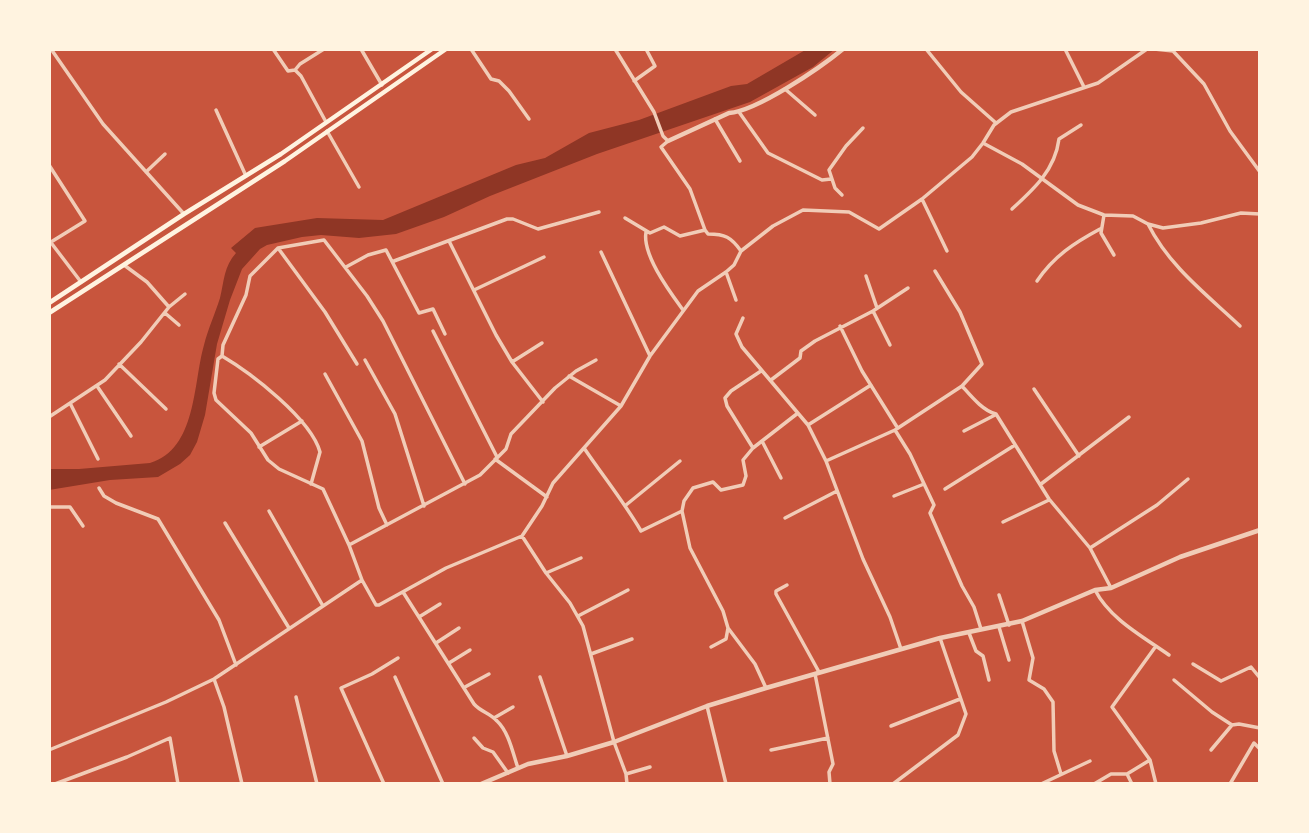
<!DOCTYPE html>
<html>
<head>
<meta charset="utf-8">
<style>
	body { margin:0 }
	#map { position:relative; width:1309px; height:833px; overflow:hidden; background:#c8553d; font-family:"Varela Round",sans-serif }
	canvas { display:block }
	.frame { position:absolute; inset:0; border:51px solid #fff3e0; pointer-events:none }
</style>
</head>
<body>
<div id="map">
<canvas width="1309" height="833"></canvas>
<div class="frame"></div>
</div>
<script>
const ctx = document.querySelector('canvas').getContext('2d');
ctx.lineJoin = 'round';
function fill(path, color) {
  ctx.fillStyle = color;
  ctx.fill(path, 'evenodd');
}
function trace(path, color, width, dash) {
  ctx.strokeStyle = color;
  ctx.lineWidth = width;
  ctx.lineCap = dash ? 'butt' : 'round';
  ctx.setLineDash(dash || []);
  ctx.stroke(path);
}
fill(new Path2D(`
	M807,49H835L813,67L750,102L597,154L490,196L444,217L396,234L359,238L321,235L302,237L267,245L260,249L242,269L230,300L217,344L205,415L197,442L190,455L180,464L158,477L110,480L49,490V469H79L150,463C197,449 193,383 204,345C208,329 215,314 220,298C224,281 224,266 236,253L231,248L255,228L261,227L317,218L383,220L516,165L545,158L589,133L639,120L731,86L747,84Z`), '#8f3625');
trace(new Path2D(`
	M51,49L103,124L184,214
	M273,49L288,71L295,70L301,76L326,122
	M361,49L382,85
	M471,49L491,79L499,81L509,91L529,119
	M615,49L654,112L663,136L668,141L661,147L690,189L705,230
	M926,49L961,92L996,123
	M1065,49L1084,87
	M1154,49L1173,51L1204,84L1230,131L1260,172
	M295,70L300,64L324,49
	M634,81L655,66L646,49
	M785,89L815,115
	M216,110L246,176
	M739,112L768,153L822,180L831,179
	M715,119L740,161
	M327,131L359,187
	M983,143L1022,164L1078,205L1104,215L1133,216L1148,224L1163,228L1201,223L1241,213L1260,214
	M49,165L85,221L51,242
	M146,172L165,154
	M842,195L835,188L829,170L846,146L863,128
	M922,199L947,251
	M1012,209C1034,189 1055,170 1059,139L1081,125
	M1104,215L1101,233L1114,255
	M625,218L650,233L664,227L680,236L705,230L708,234C725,234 731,237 741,251
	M1148,224C1169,266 1206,294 1240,326
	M646,232C642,255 670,292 683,310
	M49,240L81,282
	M449,241L496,335L512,362L543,402
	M278,248L325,312L357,364
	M601,252L650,356
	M394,261L507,219H513L538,229L599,212
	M124,265L147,282L169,307
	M346,267L368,255L386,250L419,313L433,309L445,334
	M935,271L960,312L982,364L962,386
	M726,272L736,300
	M866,276L877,308
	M1037,281C1054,256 1074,243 1100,229
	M474,290L544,257
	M873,311L890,345
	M165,313L179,325
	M743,318L736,334L742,347L808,425L826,461L863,559L890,617L901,649
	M840,326L862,371L897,427
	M433,331L497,457
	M222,356C251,373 311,419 320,452L311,484
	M365,360L395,414L424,506
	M512,362L542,343
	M119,364L166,409
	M325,374L362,441L379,508L387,525
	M569,376L621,406
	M771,380L800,358L801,351L815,341L873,311L908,288
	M97,386L131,436
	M1034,389L1079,456
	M70,403L98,459
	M49,417L105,380L141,342L169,307L185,294
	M808,425L871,385
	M895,430L910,454L934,505L930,513L962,586L974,607L981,629
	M964,431L995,415
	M762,441L781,478
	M259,447L302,421
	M584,448C603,476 624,502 641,531L682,511
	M753,448L727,406L725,398L731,391L761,371
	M495,459L547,497
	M826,461L895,430L962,386C971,396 983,411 996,414L1049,499L1090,548L1111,588
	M465,484L383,321L367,296L324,240L278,248L250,276L246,295L223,345L222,356L218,359L214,393L216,400L251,433L268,460L279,469L323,489L349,545L362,580L376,605H379L446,568L522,536L542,506L553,483L621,406L650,356L698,291L726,272L734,265L741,251L773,226L803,210L849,212L879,229L922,199L972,157L983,143L994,125L1011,112L1098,83L1147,49
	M1041,484L1129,417
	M99,488L104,496L116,503L158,519L219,620L236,665
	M945,489L1015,445
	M894,496L924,484
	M626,505L680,461
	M49,507H70L83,526
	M269,511L323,606
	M785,518L837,491
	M1003,522L1049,500
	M225,523L289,628
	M522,536L546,573L570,603L583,626L614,742L626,774L627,784
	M349,545L480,475L506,449L511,434L555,388L576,371L596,360
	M1090,548L1157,505L1188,479
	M546,573L581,558
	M787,585L776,591V594L819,672
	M1095,590C1110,619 1142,636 1169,655
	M403,592L474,704C481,712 490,713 497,721C509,732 513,754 518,768
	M999,595L1009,625
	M578,616L628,590
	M419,617L440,604
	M1022,621L1033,658L1029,680L1044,689L1053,702L1054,751L1061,774
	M999,627L1009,660
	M969,633L976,651L983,656L989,680
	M436,643L459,628
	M1156,646L1112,707L1150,760L1156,784
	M711,647L726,639L728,628
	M591,654L632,639
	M449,663L470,650
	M1193,664L1221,681L1251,667L1260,678
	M815,674L833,764L829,772L830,784
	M395,677L443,784
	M540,677L567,756
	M214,679L224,707L242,784
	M1174,680L1212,712L1232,725L1239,724L1260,728
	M465,687L489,674
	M766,688L755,664L728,628L723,611L690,548L682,511L684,501L693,488L713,482L721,490L743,485L746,476L743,460L753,448L798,413
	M296,697L317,784
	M707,706L726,784
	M494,718L513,707
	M891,726L960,699
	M474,738L483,748L493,752L508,773
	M49,750L166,702L214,679L362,580
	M771,750L828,738
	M1211,750L1232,725
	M626,774L650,767
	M55,784L127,757L170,738L178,784
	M384,784L341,688L372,674L398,658
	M893,784L958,735L966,714L940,638
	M1041,784L1090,761
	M1094,784L1111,774H1127
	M1132,784L1127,774L1150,760
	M1230,784L1254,743L1260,749`), '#f1ccb7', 3.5);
trace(new Path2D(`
	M668,141L729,113C757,111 820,68 843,49
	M481,784L528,764L567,756L614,742L707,706L766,688L940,638L1022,621L1095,590L1111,588L1180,557L1260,530`), '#f1ccb7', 4.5);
trace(new Path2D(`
	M49,303L184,214L281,154L432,49
	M49,313L285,161L446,49`), '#fff3e0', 4.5);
</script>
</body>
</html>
